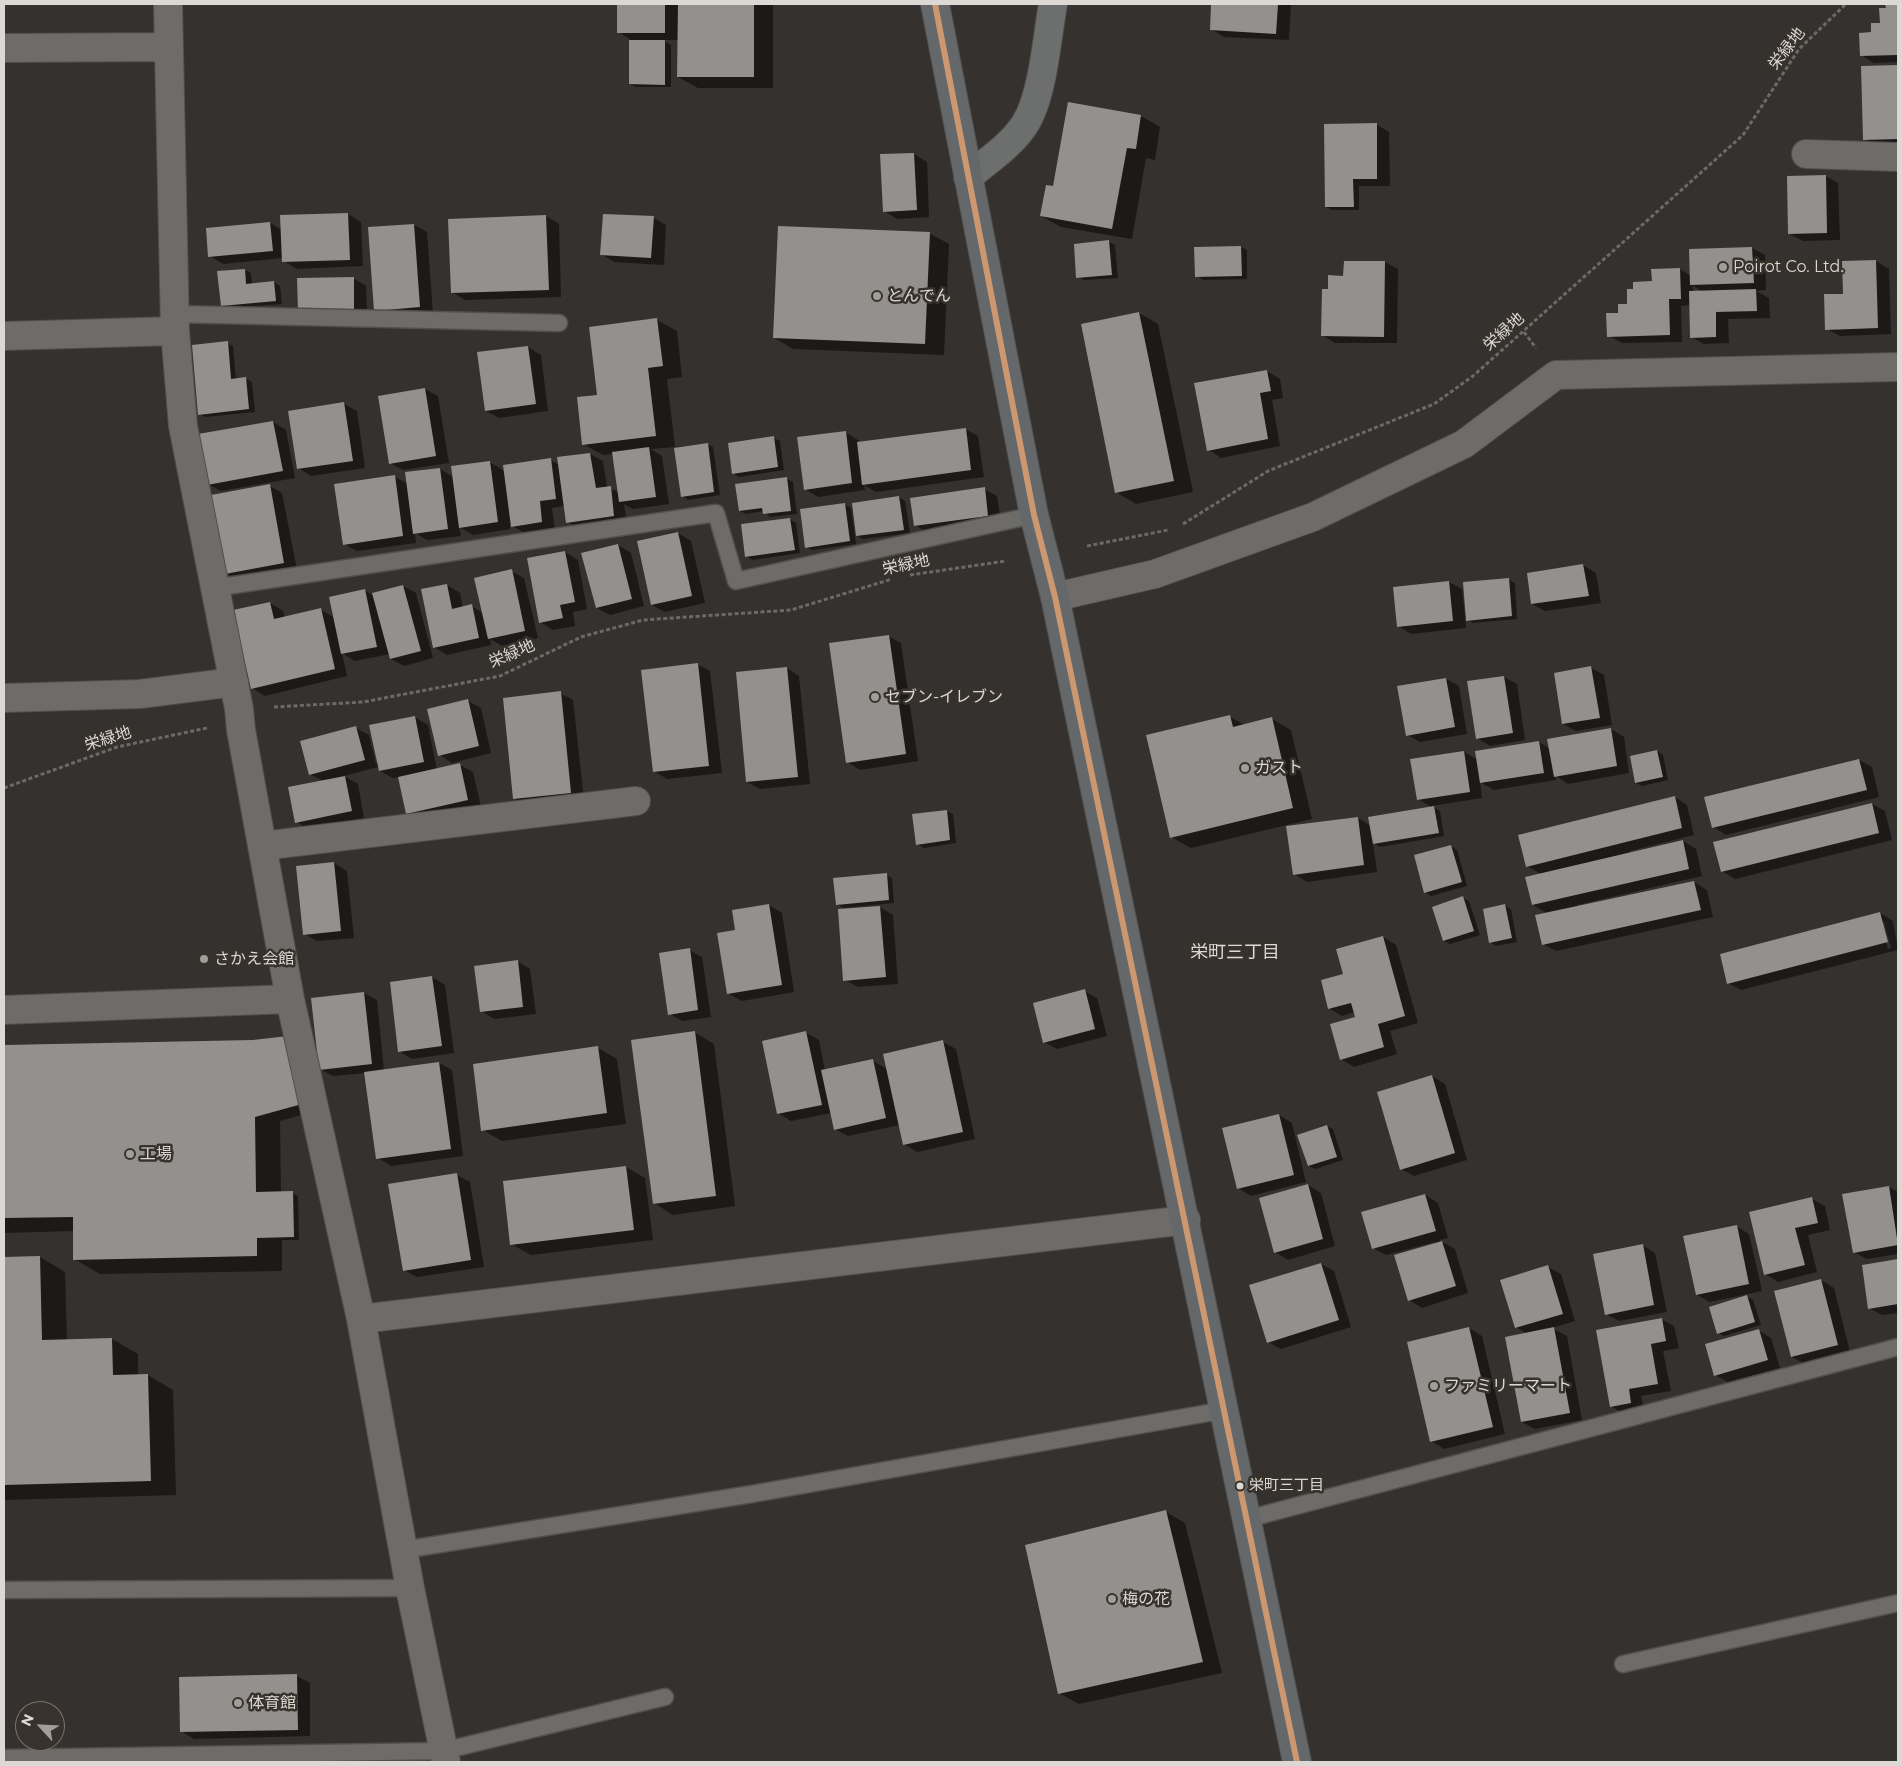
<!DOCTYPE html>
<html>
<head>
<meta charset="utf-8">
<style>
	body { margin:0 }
	#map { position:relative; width:1902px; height:1766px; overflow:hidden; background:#34312e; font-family:Montserrat,sans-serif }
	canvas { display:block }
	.frame { position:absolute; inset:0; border:5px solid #dcd8d4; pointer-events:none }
	.north { position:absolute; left:15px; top:1701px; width:50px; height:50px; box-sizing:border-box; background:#37322b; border:1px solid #79746f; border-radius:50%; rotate:295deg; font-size:14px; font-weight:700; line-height:20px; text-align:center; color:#dcd8d4 }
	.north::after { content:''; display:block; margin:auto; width:18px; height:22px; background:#a19e9a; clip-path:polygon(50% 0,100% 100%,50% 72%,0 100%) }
</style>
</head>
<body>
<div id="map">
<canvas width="1902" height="1766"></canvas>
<div class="frame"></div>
<div class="north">N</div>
</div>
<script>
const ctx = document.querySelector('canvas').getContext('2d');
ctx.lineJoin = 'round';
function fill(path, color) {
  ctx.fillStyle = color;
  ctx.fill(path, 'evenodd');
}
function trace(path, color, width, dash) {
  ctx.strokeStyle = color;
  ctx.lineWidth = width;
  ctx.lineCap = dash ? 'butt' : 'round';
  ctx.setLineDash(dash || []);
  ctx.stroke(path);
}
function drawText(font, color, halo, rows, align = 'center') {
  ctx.font = font + ' Montserrat,"Noto Sans JP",sans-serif';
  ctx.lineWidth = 5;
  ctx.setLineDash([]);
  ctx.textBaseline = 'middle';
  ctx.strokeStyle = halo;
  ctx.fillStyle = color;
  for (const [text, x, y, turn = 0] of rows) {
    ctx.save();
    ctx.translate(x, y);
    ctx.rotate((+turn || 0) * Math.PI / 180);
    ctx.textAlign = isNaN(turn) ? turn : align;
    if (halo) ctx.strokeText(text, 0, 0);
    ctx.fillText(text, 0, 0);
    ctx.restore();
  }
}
fill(new Path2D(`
	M618,4H773V88H698L678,77L679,40H662L671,45V87H636L630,84V39L618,32Z
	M1212,4H1291L1289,40L1224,37L1211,29Z
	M1886,4H1898V62L1874,63L1861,55L1872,34L1881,24L1887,10Z
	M1898,66V146L1878,147L1865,139L1862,67Z
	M1069,103L1141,116L1160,127L1155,160L1146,158L1132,239L1061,227L1041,216L1054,187Z
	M1376,124L1389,132L1390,186H1359V210H1332L1326,207Z
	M914,154L927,162L929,217L897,219L884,211Z
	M1826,176L1838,183L1840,240L1803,241L1790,234Z
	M348,214L361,222L363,266L297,269L284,261L283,258L223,264L210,256L270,223L282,230Z
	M546,216L559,224L561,297L465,300L452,292Z
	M654,218L666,225L664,265L614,262L601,254Z
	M414,225L427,232L433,314L375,311Z
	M929,233L949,244L944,355L793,349L774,338Z
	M1109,242L1115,245L1118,278L1084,280L1078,277Z
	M1241,247L1247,250V279L1203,280L1197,276Z
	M1752,248L1765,255L1766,290L1756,291L1769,298L1770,318L1728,319L1729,343L1704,344L1691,337L1690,305L1681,306L1682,342L1622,343L1609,336L1620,314L1628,305L1635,290L1680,269L1691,276ZM1693,286L1704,292H1693Z
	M1876,261L1889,269L1891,334L1840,336L1827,329L1844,295L1843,262Z
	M1385,262L1398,269L1397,343H1335L1322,335L1329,290L1344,277Z
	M245,270L251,273L252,284L274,282L280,286L282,304L228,308L222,305Z
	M353,278L366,286L367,318L299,311Z
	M1139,313L1158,324L1193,492L1136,504L1116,492Z
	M657,320L677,331L682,377L667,379L675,447L651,449L662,456L669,504L633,509L624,504L627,523L580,529L567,522L565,506L552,508L555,529L525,533L510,525V529L473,535L459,527L461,536L427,540L415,533L416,543L357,551L344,544L395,477L408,484L440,469L453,477L489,462L505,471L550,460L560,465L590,454L603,461L607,487L618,492L613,454L603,455L583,444L598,396Z
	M227,343L233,346L236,380L246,379L252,382L255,412L205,417L199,414Z
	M528,347L541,355L548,411L499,418L486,411Z
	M1267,371L1280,379L1283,398L1272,400L1280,446L1221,458L1209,450Z
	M425,389L438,396L449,463L403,470L390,463Z
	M344,404L357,411L365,468L311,476L298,468Z
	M273,422L286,430L295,478L221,491L208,484Z
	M965,429L978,436L984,477L876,492L864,485L865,490L818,497L805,489L845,432L858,440L859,443Z
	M774,438L780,441L784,470L739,477L733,473Z
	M707,444L713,447L720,495L688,500L682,496Z
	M787,479L793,482L797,514L770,517L764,511L746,514L740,511Z
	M270,486L282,493L297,570L239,581L226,573Z
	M984,489L997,496L1001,523L928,533L915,525Z
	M899,497L905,501L910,533L863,539L857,536Z
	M844,504L851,508L856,544L812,550L806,547Z
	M789,519L796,523L800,553L752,560L746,556Z
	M678,533L691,541L705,603L665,612L652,605Z
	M618,545L631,553L644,606L610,615L597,608Z
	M565,552L578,560L587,609L573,612L575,626L553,630L540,622Z
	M1583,565L1596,573L1601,603L1545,611L1532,604Z
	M511,571L524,578L538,638L502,646L490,639L491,645L447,655L434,647L447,585L460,593L463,608L471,606L483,613Z
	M1508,579L1515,583L1517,619L1473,623L1465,618L1466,628L1411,634L1398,626L1449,582L1462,589L1465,616Z
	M403,586L416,593L433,658L404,666L391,659L390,654L355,661L342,653L347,676L265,696L252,688L235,611L270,603L283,611L285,618L321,610L335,618L364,590L374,596Z
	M888,636L901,643L918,761L860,770L847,762Z
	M697,664L710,671L722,773L667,779L654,771Z
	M787,668L799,676L810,784L760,789L747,782Z
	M1591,668L1604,675L1612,725L1576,731L1563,724Z
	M1504,677L1517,684L1525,740L1490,746L1477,738Z
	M1446,679L1459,686L1467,734L1420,742L1407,735Z
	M560,693L573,700L584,800L527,806L514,798Z
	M468,701L481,708L491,753L452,763L440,755Z
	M415,717L428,725L437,770L460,765L473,772L481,807L420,821L407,813L399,777L393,778L380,771L378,767L344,776L358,784L364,818L310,830L297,822L323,781L310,774L356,728L369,735L376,764Z
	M1230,717L1245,725L1272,719L1291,730L1312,819L1191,848L1171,837Z
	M1611,729L1624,737L1629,773L1568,784L1556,776V780L1494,790L1480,782L1482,798L1432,806L1440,811L1444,836L1380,847L1373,843L1377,872L1307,882L1294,874L1358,818L1371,826L1433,808L1418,799L1464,752L1478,760L1539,742L1550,749Z
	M1657,751L1663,755L1668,780L1642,786L1636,783Z
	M1859,760L1872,767L1879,797L1726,835L1713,827Z
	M1675,797L1687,805L1694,835L1630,851V854L1683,841L1696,849L1702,876L1577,905V907L1694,882L1707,890L1713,917L1556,951L1543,944L1548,914L1533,905L1541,874L1527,866Z
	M1872,804L1885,811L1892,840L1735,879L1722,871Z
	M947,811L953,814L956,843L924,848L917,844Z
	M1451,846L1457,850L1467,886L1431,896L1425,892Z
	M334,863L347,871L354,938L317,941L304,934L298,867Z
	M886,875L892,878L894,903L843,908L837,904Z
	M1463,898L1469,901L1480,935L1450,944L1444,941Z
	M769,905L782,913L794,992L742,1001L729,994L736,931Z
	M1505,906L1511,909L1517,942L1496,946L1490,942Z
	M880,907L893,915L898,984L858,987L845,980Z
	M1880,913L1893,921L1898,950L1741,990L1728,983ZM1881,922H1884L1891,948L1888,949Z
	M1383,937L1396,945L1418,1023L1390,1031L1397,1054L1354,1067L1341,1059L1357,1018L1355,1012L1342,1016L1330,1009L1344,975Z
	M689,950L702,957L711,1017L682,1021L670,1014Z
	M517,961L530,969L536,1014L494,1019L481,1011Z
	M432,977L445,985L454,1053L412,1059L399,1051Z
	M1084,991L1097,998L1107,1036L1057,1049L1044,1042Z
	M364,993L377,1000L384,1071L439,1063L452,1070L463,1156L391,1166L378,1158L366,1073L333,1076L320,1069Z
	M694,1032L714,1044L735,1206L673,1215L654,1203Z
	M806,1033L819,1040L825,1071L873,1061L887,1069L943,1042L956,1049L975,1139L917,1152L904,1144L900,1125L848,1136L835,1129L831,1113L791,1121L778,1113Z
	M254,1042L315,1111L280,1121L281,1193H292L298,1196L299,1240H282V1271L100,1274L74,1259V1231L4,1233V1047Z
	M598,1048L617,1059L626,1124L502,1141L483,1130Z
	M1432,1076L1445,1084L1467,1160L1414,1176L1401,1169Z
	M1279,1115L1292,1123L1306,1182L1251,1196L1238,1188Z
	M1326,1126L1333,1129L1343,1160L1315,1169L1309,1166Z
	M626,1167L645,1178L653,1240L531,1255L511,1244Z
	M457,1175L470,1182L484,1267L417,1277L404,1270Z
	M1308,1185L1321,1193L1335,1246L1288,1260L1275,1252Z
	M1889,1187L1898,1192V1254L1867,1259L1854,1252Z
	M1425,1195L1438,1203L1448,1238L1439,1240L1455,1249L1468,1293L1422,1308L1409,1300L1435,1242L1386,1255L1373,1248Z
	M1812,1199L1825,1206L1830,1230L1808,1235L1817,1272L1778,1282L1765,1274Z
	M1736,1226L1749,1234L1762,1291L1710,1302L1697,1295Z
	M1642,1245L1655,1253L1667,1312L1619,1321L1606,1314Z
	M40,1257L65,1272L67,1340L112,1339L138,1354V1376L148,1375L173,1390L176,1495L4,1500V1258Z
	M1898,1261V1313L1882,1315L1869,1308L1863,1266Z
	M1321,1264L1334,1271L1351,1327L1281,1349L1268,1342Z
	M1548,1267L1561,1274L1575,1321L1552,1328L1567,1336L1582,1420L1535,1429L1522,1422L1527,1334L1516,1327Z
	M1821,1280L1834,1288L1850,1352L1805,1364L1792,1357Z
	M1747,1297L1753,1300L1761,1325L1724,1336L1718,1333Z
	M1661,1319L1674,1326L1679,1348L1663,1351L1671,1391L1641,1396L1644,1410L1624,1414L1611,1406Z
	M1469,1328L1482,1336L1505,1434L1444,1449L1431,1441Z
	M1758,1330L1771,1338L1780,1368L1728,1382L1715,1375Z
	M1166,1512L1185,1523L1222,1673L1079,1704L1059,1693Z
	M297,1676L310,1683V1736L194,1739L181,1731Z`), '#0007');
fill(new Path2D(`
	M617,4H665V33H617Z
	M678,4H754V77H677Z
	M1211,4H1278L1276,34L1210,30Z
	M1885,4H1898V55L1860,56L1859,33L1871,32V23H1880L1879,8H1886Z
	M629,40H665V85L629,84Z
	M1898,65V139L1863,140L1861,66Z
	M1068,102L1141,115L1136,149L1127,148L1112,229L1040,216L1046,185L1053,186Z
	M1377,123V179H1353L1354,207H1325L1324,124Z
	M914,153L917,210L883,212L880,154Z
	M1826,175L1827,233L1788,234L1787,176Z
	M348,213L350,260L282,262L280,215Z
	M603,214L654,216L651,258L600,255Z
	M546,215L549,290L451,293L448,219Z
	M270,222L273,251L208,257L206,228Z
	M414,224L420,307L374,311L368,227Z
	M778,226L930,232L925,344L773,338Z
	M1109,240L1112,275L1076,278L1074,244Z
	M1241,246L1242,276L1195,277L1194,247Z
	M1752,247L1754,283L1690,285L1689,249Z
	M1876,260L1878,328L1825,330L1824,294H1843L1842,261Z
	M1344,261H1385L1384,337L1321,336L1322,289H1328V275L1343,276Z
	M1680,268L1681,299H1669L1670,335L1607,337L1606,313H1618V304H1627V289H1633V282L1652,281L1651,269Z
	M245,269L246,284L274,281L276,301L221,306L217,271Z
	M354,277V311L298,312L297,278Z
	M1756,289L1757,311L1716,312V337L1690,338L1689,291Z
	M1139,312L1174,481L1115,493L1081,324Z
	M657,318L663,366L648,368L656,436L582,445L577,397L597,395L589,327Z
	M228,341L231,379L246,377L249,409L198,415L192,345Z
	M528,346L536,404L485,411L477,352Z
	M1267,370L1271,391L1260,393L1268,439L1207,451L1194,383Z
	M425,388L436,456L389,464L378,396Z
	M344,402L353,461L297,469L288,411Z
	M273,421L283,471L207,485L198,434Z
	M966,428L971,470L862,485L857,442Z
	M846,431L852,483L804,490L797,437Z
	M774,436L778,467L732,474L728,443Z
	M708,443L714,492L681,497L674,448Z
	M649,447L656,497L619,502L612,452Z
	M590,453L596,488L611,486L614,516L566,523L557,457Z
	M551,458L556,499L540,501L542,522L511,527L503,465Z
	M490,461L498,522L459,528L451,466Z
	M440,468L448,529L413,534L405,472Z
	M395,475L403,536L343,545L334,484Z
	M787,477L791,511L763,514L762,508L739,511L735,484Z
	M270,484L284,563L225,574L211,495Z
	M985,487L988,516L914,526L910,498Z
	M899,496L904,530L856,536L852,503Z
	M845,503L850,541L805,548L800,509Z
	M790,518L795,550L745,557L741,524Z
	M678,532L692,596L651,605L637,541Z
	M618,544L632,599L596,608L581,553Z
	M565,551L575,602L560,605L563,618L539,623L527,558Z
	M1583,564L1589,596L1531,604L1527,573Z
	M512,569L525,631L488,639L474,578Z
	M1509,578L1512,616L1466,621L1463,582Z
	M1449,581L1453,621L1397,627L1393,587Z
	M447,584L452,609L472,604L479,638L433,648L421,589Z
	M403,585L421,651L390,659L372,593Z
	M365,589L377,647L341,654L329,597Z
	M270,602L274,619L321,608L335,669L251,689L233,610Z
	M889,635L906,754L846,763L829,643Z
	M698,663L709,766L653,772L641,670Z
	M1591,666L1600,718L1562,724L1554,673Z
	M787,667L798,777L746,782L736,672Z
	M1504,676L1513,733L1476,739L1467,681Z
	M1446,678L1455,727L1406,736L1397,686Z
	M561,691L571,793L513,799L503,698Z
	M468,699L479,746L438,756L427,709Z
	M1230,715L1233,727L1272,717L1293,808L1170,838L1146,735Z
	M415,716L424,762L379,771L369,725Z
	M356,726L365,760L309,775L300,741Z
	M1611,728L1617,766L1554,777L1547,739Z
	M1539,741L1544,773L1480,783L1475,751Z
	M1657,750L1663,777L1635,783L1630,756Z
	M1464,751L1470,792L1417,800L1410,759Z
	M1859,759L1867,790L1712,828L1704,797Z
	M460,763L468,800L406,814L398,777Z
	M345,776L352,811L295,823L288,787Z
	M1675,796L1682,828L1526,867L1518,835Z
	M1872,803L1879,833L1721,872L1713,842Z
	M1434,806L1439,833L1373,844L1368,817Z
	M947,810L950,840L916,845L912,814Z
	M1358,817L1364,865L1293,875L1286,826Z
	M1683,840L1689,869L1532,905L1525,877Z
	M1451,845L1462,882L1424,893L1414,855Z
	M334,862L341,931L303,935L296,866Z
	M887,873L889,900L836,905L833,878Z
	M1694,881L1701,910L1542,945L1535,915Z
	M1463,896L1474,931L1443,941L1432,907Z
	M769,904L782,985L727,994L717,933L735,930L732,910Z
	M1505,904L1512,938L1489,943L1483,909Z
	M880,906L886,977L843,981L838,909Z
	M1880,912L1888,942L1727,984L1720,954Z
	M1383,936L1405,1016L1378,1024L1384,1047L1340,1060L1330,1024L1355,1017L1351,1003L1328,1009L1321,980L1343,974L1336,949Z
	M690,948L698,1010L668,1015L659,953Z
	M518,960L523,1007L480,1012L474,966Z
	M432,976L442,1046L398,1052L390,982Z
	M1085,989L1095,1029L1043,1043L1033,1003Z
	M364,992L372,1064L319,1070L311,998Z
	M695,1031L716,1196L653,1204L631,1040Z
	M806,1031L822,1105L777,1114L762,1041Z
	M288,1036L302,1104L255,1117L256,1192L293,1191L294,1237L257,1238V1256L73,1260V1217L4,1218V1045L253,1040Z
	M943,1040L963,1132L903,1145L883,1054Z
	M598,1046L607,1113L481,1131L473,1064Z
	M873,1059L886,1118L834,1130L821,1070Z
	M439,1062L451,1149L376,1159L364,1072Z
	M1432,1075L1455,1153L1400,1170L1377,1092Z
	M1279,1114L1294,1175L1237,1189L1222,1128Z
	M1327,1125L1337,1157L1308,1166L1297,1135Z
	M626,1166L634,1230L510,1245L503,1181Z
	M457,1173L471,1260L403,1271L388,1184Z
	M1308,1184L1323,1239L1274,1253L1259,1198Z
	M1889,1186L1898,1245L1853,1253L1842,1194Z
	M1425,1194L1436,1231L1372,1249L1361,1212Z
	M1812,1197L1818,1223L1795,1228L1805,1265L1764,1275L1749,1212Z
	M1737,1225L1749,1284L1696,1295L1683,1236Z
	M1442,1241L1456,1286L1408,1301L1394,1255Z
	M1643,1244L1654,1305L1605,1315L1593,1254Z
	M40,1256L42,1340L112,1338L113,1375L148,1374L151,1481L4,1485V1257Z
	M1898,1259V1304L1868,1309L1862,1265Z
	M1321,1263L1339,1320L1267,1343L1249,1285Z
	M1548,1265L1563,1314L1515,1328L1500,1280Z
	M1821,1279L1838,1345L1791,1357L1774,1291Z
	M1747,1295L1755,1322L1717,1334L1709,1307Z
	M1662,1318L1666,1341L1651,1344L1658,1384L1629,1389L1631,1403L1610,1407L1596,1330Z
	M1469,1327L1493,1427L1430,1442L1407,1342Z
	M1554,1327L1570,1413L1521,1422L1505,1337Z
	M1759,1329L1768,1360L1714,1376L1705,1344Z
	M1166,1510L1203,1662L1058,1694L1025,1545Z
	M297,1674L298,1730L180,1732L179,1677Z`), '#93908d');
const lane = new Path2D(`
	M175,314L559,323
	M214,588L716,513L736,581L1034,515
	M1247,1519L1898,1347
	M403,1550L752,1494L1225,1410
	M4,1590L410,1588
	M1623,1664L1898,1603
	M4,1758L443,1751L665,1697`);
const street = new Path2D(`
	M168,4L175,331L183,426L239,709L241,730L290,999L361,1319L410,1588L446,1762
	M4,48L168,47
	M1806,154L1898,157
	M4,336L175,331
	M1055,597L1155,574L1313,517L1464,444L1556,375L1898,367
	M4,698L140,694L234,682
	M262,846L636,801
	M4,1010L290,999
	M361,1319L1186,1220`);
const secondary = new Path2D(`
	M968,177C987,161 1011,146 1025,124C1043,96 1047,37 1053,4`);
const primary = new Path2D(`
	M935,4L1034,515L1055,597L1297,1762`);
trace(lane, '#524f4c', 19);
trace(street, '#524f4c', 30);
trace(secondary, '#524f4c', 30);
trace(primary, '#524f4c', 30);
trace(new Path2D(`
	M1524,332L1536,348
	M1183,524L1268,471L1434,404L1473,376L1743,135L1799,49L1846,4
	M1087,546L1168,530
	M910,575L1006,561
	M274,707L363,702L500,676L581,637L643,620L791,610L892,579
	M4,788L117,747L207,728`), '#6c6a68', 3, [4, 2.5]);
trace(lane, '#6e6c69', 16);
trace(street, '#6e6c69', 28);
trace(secondary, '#6d6f6f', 28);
trace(primary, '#64686a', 28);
trace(new Path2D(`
	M935,4L1034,515L1055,597L1297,1762`), '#cd976f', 6);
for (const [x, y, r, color] of [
	[1723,267,5,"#a19e9a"],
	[877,296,5,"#a19e9a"],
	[875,697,5,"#a19e9a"],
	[1245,768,5,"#a19e9a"],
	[204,959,5,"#a19e9a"],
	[130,1154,5,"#a19e9a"],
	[1434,1386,5,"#a19e9a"],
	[1240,1486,4.5,"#dcd8d4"],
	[1112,1599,5,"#a19e9a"],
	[238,1703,5,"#a19e9a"]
]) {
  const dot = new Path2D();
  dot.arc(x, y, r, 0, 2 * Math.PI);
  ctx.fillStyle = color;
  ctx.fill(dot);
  trace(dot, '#37322b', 2);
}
drawText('15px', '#dcd8d4', '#37322b', [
	["栄町三丁目",1249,1486]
], 'left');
drawText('16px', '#dcd8d4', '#37322b', [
	["栄緑地",1787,49,-52],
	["栄緑地",1504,332,-41],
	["栄緑地",906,565,-12],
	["栄緑地",512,654,-23],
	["栄緑地",108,739,-17]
]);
drawText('16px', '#dcd8d4', '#37322b', [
	["Poirot Co. Ltd.",1733,267],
	["とんでん",887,296],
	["セブン-イレブン",885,697],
	["ガスト",1255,768],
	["さかえ会館",214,959],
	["工場",140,1154],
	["ファミリーマート",1444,1386],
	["梅の花",1122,1599],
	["体育館",248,1703]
], 'left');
drawText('18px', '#dcd8d4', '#37322b', [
	["栄町三丁目",1235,953]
]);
</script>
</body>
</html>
